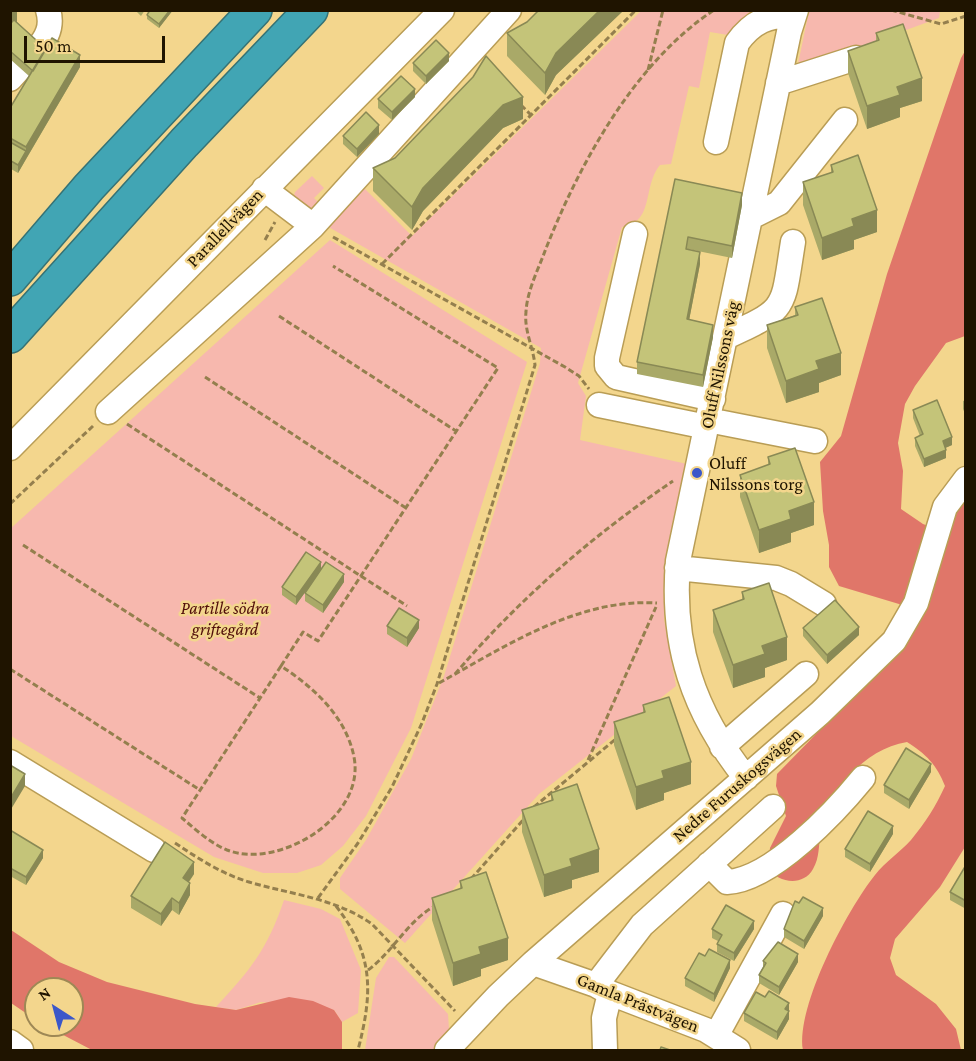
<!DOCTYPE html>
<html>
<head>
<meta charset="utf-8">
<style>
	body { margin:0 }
	#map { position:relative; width:976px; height:1061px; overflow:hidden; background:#f3d68d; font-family:"Crimson Pro",serif }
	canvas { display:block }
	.frame { position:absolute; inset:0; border:12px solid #1f1400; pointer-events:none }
	.north { position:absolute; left:24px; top:977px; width:60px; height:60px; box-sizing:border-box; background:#f3d68d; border:2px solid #9e8855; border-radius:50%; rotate:324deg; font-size:16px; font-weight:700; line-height:24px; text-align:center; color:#1f1400 }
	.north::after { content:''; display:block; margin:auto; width:21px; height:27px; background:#3b57c9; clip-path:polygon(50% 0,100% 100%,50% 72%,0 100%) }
	.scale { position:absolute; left:24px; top:36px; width:141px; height:27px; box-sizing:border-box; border:3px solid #1f1400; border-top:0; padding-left:8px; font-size:18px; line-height:21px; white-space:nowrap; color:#1f1400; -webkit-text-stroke:4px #f3d68d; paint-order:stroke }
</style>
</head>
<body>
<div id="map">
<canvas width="976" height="1061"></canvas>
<div class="frame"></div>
<div class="north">N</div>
<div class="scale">50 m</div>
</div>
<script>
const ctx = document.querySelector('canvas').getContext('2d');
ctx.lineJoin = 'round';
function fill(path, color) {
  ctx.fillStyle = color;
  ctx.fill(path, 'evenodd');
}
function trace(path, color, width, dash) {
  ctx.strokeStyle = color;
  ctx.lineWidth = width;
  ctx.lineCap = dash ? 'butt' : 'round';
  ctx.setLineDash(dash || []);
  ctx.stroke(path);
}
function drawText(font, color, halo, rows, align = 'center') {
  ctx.font = font + ' "Crimson Pro",serif';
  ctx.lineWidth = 5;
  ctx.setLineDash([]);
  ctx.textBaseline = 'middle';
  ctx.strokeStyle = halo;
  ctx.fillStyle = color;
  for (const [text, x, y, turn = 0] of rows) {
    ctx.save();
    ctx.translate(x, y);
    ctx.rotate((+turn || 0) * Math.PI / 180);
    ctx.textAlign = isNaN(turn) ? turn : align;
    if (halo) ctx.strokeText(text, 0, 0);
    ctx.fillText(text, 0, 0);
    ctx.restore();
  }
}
fill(new Path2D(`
	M641,11H765L734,36L710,32L699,88L689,86L671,164L660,165C642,187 655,222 622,227L578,383L586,396L580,440L687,464L665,576L664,619L676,686L539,794L405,943L340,889V878L366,840L411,759L444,676L540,363L541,348L325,225L293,199L295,192L312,176L324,188L314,198L333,217L362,186L412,236Z
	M809,11H940L939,18L802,68L798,64Z
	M330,240L527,362L411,728L366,816L343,846L321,865L297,873H263L214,857L11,736L10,529Z
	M284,900L321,909L340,919L361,970L358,1013L342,1022L334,1010L261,1002L236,1010L216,1007C251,969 267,950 284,900Z
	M389,957H394L448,1014L449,1029L437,1050H365L376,978Z`), '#f7b8ae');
fill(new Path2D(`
	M965,51V336L946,343L915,386L905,404L898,443L903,471L901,509L923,524L947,533L965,493V847L940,887L895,939L890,958L896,975L936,1004L956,1029L961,1050H803C796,1006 847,910 875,875C885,862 900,852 911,840C925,823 936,806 945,786C937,765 926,754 907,742C863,749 830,791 821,833C818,846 820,857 813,869C803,887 778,883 768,868L770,848L786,816L776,786L777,774L862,687L919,618L899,604L839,586L829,567V545L823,511L820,462L841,436L887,274L961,58Z
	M11,930L59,962L107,982L195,1004L236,1010L289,997L313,1001L334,1010L342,1022V1050H92L44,1025H72V989H36V1020L11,1003Z`), '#e07669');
const minor = new Path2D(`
	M37,49C47,38 53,26 48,10
	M10,79L20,68
	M778,83L856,58
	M716,142L737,43C752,22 769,14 794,16
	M751,217L779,203L845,120
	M313,226L509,10
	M635,234L607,358V366L616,377L713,399
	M726,337C789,308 782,310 793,242
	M599,405L707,427
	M108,412L313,226L264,189
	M708,420L815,441
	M10,448L442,10
	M677,568L776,578L791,584L824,604
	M722,747L806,674
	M10,762L154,850
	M746,778C693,712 671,645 678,561L789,32L796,10
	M709,864L727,882C772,880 836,811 863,778
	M533,963L596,985L610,993L706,1030L738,1050
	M596,985L642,925L773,807
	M716,1036L783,914
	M10,1042L21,1050
	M447,1050L498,996L533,963L820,713L894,641L916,603L945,507L966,479
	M605,1050L604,1018L610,993`);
const highway = new Path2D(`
	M10,279L89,187L255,10
	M10,336L184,143L311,10`);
trace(minor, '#b99d55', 27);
trace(highway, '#357275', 36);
trace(new Path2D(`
	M891,10L941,24L966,16
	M648,70L663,10
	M521,105L530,114
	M333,237L565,367L579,376L589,389
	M265,240L275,222
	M382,264L636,10
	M279,316L456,431
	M205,377L406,508
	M127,424L407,606
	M10,504L93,426
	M23,545L260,698
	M281,666L182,818C195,829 210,843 227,850C279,870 366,817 354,757C346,716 313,687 281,666L303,632L318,641L498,368L333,266
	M10,669L200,790
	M455,674C519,599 592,536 673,481
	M439,683C506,646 578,598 657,603
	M588,760L656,607
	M534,807L617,738
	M175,843C199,859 222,874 249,882C293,895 335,898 372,924L455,1011
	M471,879L524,819
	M318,898L358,843L392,787L422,723L437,684L535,365C533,347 524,330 526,312C527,291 538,270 545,251C579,164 635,62 714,10
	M336,906C374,955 373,992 358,1050
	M368,970C394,951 407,921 435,906`), '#947f4e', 3, [6, 3]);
trace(minor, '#fff', 24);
trace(highway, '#41a5b4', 33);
fill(new Path2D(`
	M10,10H17V22L46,49L80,67L18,173L11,169L10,170V108L29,76L10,59Z
	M135,10H145L141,16Z
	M150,10H173L159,28L147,19V15Z
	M539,10H624L556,75L545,95L507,56V33L527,22Z
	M876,33L922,101L900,108V117L867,129L848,73V51L876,41Z
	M449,61L426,84L413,71V63Z
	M415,97L392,120L378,108V99Z
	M523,119L503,128L423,211L412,230L373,191V168Z
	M379,134L357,157L343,144V136Z
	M831,165L877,232L854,240V249L822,260L803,205V182L831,173Z
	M675,179L742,205L732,258L688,249V250L700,264L689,320L713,337L703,387L637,374V362Z
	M795,307L841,375L819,383V392L786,403L767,348V325L795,315Z
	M966,400V416L963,409V401Z
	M913,410L952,445L945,448L946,458L924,467L915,446V438L920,436L913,418Z
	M768,457L814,525L791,533V542L759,553L740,497V475L768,465Z
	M321,570L344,582L323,613L305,601V593L313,581L296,605L282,595V587Z
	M742,592L787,660L765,668V677L733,688L713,632V610L742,600Z
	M387,626L419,628L407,647L387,634Z
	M803,628L859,635L827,664L803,636Z
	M643,705L691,784L664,793V800L636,810L614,745V722L643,713Z
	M931,772L909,809L884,793V785Z
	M551,793L599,872L572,880V888L544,897L522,832V810L551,800Z
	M10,830L43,858L26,885L10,876Z
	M893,834L870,872L845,857V849Z
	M966,865V909L950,900V892Z
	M194,874L189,882L190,895L179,915L172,910L161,926L131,908V896Z
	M460,881L508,960L481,969V976L453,986L432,920V898L460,889Z
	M823,916L804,949L784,937V929Z
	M712,929H754L734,961L717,952V944L718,941L712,938Z
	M705,956L730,968L714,1002L685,986V978Z
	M763,961L798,962L779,995L759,983V975L763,967Z
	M765,997L789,1003V1019L777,1040L744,1021V1013Z`), '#a9a968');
fill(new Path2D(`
	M10,10H17V25L10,32Z
	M170,10H173L159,28V24Z
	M600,10H624L556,75L545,95V73L556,53Z
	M449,53V61L426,84V76Z
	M80,55V67L26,159V147Z
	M922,78V101L900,108V117L867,129V106L897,87Z
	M415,89V97L392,120V112Z
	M523,97V119L503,128L423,211L412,230V207L423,188L503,105Z
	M379,125V134L357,157V149Z
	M26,151V159L18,173V165Z
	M742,193V205L732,258V246Z
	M877,210V232L854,240V249L822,260V238L852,219Z
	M700,252V264L687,331V319Z
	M713,325V337L703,387V375Z
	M841,353V375L819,383V392L786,403V381L816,361Z
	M952,437V445L943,449V441Z
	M946,450V458L924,467V459Z
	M814,502V525L791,533V542L759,553V530L789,511Z
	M321,562V570L296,605V597Z
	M344,574V582L323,613V605Z
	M419,620V628L407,647V638Z
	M859,627V635L827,664V655Z
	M787,637V660L765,668V677L733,688V665L762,646Z
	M691,762V784L664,793V800L636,810V787L662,771Z
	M931,764V772L909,809V800Z
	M25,774V786L10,811V799Z
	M893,826V834L870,872V864Z
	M599,849V872L572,880V888L544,897V875L570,859Z
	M43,850V858L26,885V877Z
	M194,862V874L183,890V878Z
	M190,883V895L179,915V903Z
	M172,898V910L161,926V914Z
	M823,908V916L804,949V941Z
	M754,921V929L734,961V953Z
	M508,938V960L481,969V976L453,986V963L479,947Z
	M798,954V962L779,995V987Z
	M730,960V968L714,1002V994Z
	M789,1003V1019L777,1040V1032L785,1009Z`), '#898955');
const building = new Path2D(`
	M150,10H170L159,24L147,15Z
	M539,10H600L556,53L545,73L507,33L527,22Z
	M14,20L46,49L33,71L10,51V24Z
	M903,24L922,78L897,87L900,95L867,106L848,51L879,40L876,33Z
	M52,38L80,55L26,147L10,138V108Z
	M436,40L449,53L426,76L413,63Z
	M486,56L523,97L503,105L423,188L412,207L373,168L395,158L473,77Z
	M401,76L415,89L392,112L378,99Z
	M366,112L379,125L357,149L343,136Z
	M10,142L26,151L18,165L11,161L10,162Z
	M858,155L877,210L852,219L854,226L822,238L803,182L833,172L831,165Z
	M675,179L742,193L732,246L688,237L686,249L700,252L687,319L713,325L703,375L637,362Z
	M822,298L841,353L816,361L819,369L786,381L767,325L798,315L795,307Z
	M937,400L952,437L943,441L946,450L924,459L915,438L923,434L913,410Z
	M795,448L814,502L789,511L791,519L759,530L740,475L770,464L768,457Z
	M306,552L321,562L296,597L282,587Z
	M326,562L344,574L323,605L305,593Z
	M769,583L787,637L762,646L765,654L733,665L713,610L744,599L742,592Z
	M835,600L859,627L827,655L803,628Z
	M399,608L419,620L407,638L387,626Z
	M669,697L691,762L662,771L664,778L636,787L614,722L645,712L643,705Z
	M906,748L931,764L909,800L884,785Z
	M10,765L25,774L10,799Z
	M577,784L599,849L570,859L572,866L544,875L522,810L553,800L551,793Z
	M868,811L893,826L870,864L845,849Z
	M10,830L43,850L26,877L10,868Z
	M165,842L194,862L183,878L190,883L179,903L172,898L161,914L131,896Z
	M966,865V901L950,892Z
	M486,872L508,938L479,947L481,954L453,963L432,898L462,888L460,881Z
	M803,897L823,908L804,941L784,929L795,901L799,903Z
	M726,905L754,921L734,953L717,944L722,935L712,929Z
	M778,942L798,954L779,987L759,975L766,963L763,961Z
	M709,949L730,960L714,994L685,978L699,953L705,956Z
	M769,991L789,1003L785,1009L789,1011L777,1032L744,1013L756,992L765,997Z
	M661,1047L670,1050H660Z`);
fill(building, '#c4c479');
trace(building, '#898955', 1.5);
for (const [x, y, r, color] of [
	[697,473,6,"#3b57c9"]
]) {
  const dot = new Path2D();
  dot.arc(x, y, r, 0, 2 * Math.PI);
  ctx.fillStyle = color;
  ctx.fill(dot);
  trace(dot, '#f3d68d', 2);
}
drawText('18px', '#1f1400', '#f3d68d', [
	["Parallellvägen",225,228,-46],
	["Oluff Nilssons väg",720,365,-78],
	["Nedre Furuskogsvägen",737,785,-41],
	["Gamla Prästvägen",638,1003,22]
]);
drawText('18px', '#1f1400', '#f3d68d', [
	["Oluff",709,463],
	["Nilssons torg",709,484]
], 'left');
drawText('italic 18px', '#510e0a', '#f3d68d', [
	["Partille södra",225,608],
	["griftegård",225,629]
]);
</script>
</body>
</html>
